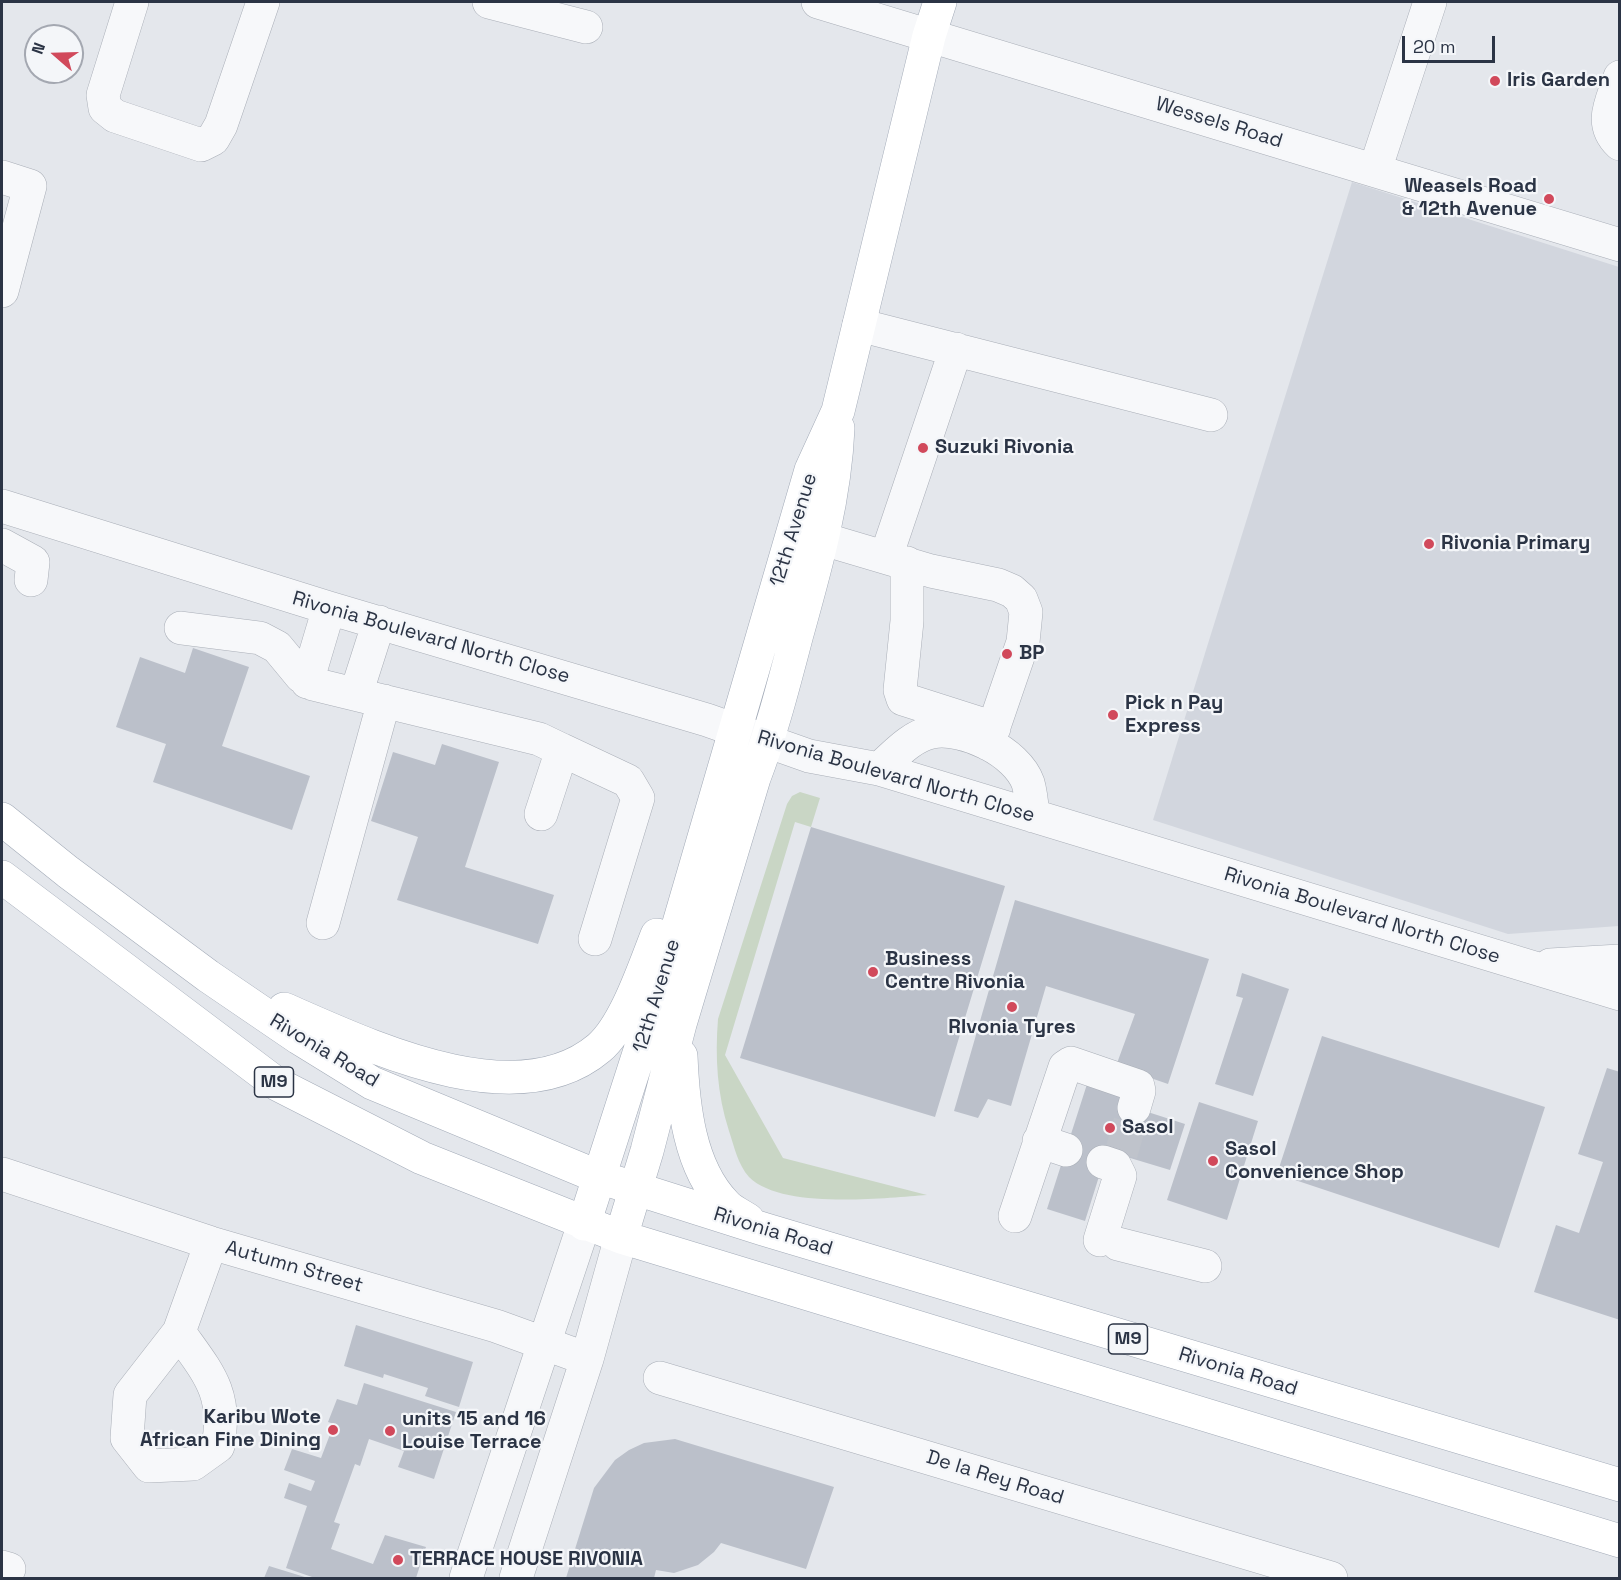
<!DOCTYPE html>
<html>
<head>
<meta charset="utf-8">
<style>
	body { margin:0 }
	#map { position:relative; width:1621px; height:1580px; overflow:hidden; background:#e4e7ec; font-family:"Space Grotesk",sans-serif }
	canvas { display:block }
	.frame { position:absolute; inset:0; border:3px solid #2b3445; pointer-events:none }
	.north { position:absolute; left:24px; top:24px; width:60px; height:60px; box-sizing:border-box; background:#f4f6f9; border:2px solid #a4a8b1; border-radius:50%; rotate:290deg; font-size:16px; font-weight:700; line-height:24px; text-align:center; color:#2b3445 }
	.north::after { content:''; display:block; margin:auto; width:21px; height:27px; background:#d1495b; clip-path:polygon(50% 0,100% 100%,50% 72%,0 100%) }
	.scale { position:absolute; left:1402px; top:36px; width:93px; height:27px; box-sizing:border-box; border:3px solid #2b3445; border-top:0; padding-left:8px; font-size:18px; line-height:21px; white-space:nowrap; color:#2b3445; -webkit-text-stroke:4px #f4f6f9; paint-order:stroke }
</style>
</head>
<body>
<div id="map">
<canvas width="1621" height="1580"></canvas>
<div class="frame"></div>
<div class="north">N</div>
<div class="scale">20 m</div>
</div>
<script>
const ctx = document.querySelector('canvas').getContext('2d');
ctx.lineJoin = 'round';
function fill(path, color) {
  ctx.fillStyle = color;
  ctx.fill(path, 'evenodd');
}
function trace(path, color, width, dash) {
  ctx.strokeStyle = color;
  ctx.lineWidth = width;
  ctx.lineCap = dash ? 'butt' : 'round';
  ctx.setLineDash(dash || []);
  ctx.stroke(path);
}
function drawText(font, color, halo, rows, align = 'center') {
  ctx.font = font + ' "Space Grotesk",sans-serif';
  ctx.lineWidth = 4.5;
  ctx.setLineDash([]);
  ctx.textBaseline = 'middle';
  ctx.strokeStyle = halo;
  ctx.fillStyle = color;
  for (const [text, x, y, turn = 0] of rows) {
    ctx.save();
    ctx.translate(x, y);
    ctx.rotate((+turn || 0) * Math.PI / 180);
    ctx.textAlign = isNaN(turn) ? turn : align;
    if (halo) ctx.strokeText(text, 0, 0);
    ctx.fillText(text, 0, 0);
    ctx.restore();
  }
}
fill(new Path2D(`
	M1352,182L1619,267V926L1508,934L1153,820Z`), '#d2d6de');
fill(new Path2D(`
	M800,792L820,798L811,827L795,822L725,1055L783,1158L927,1195C884,1198 782,1210 749,1177C738,1165 734,1146 729,1131C717,1094 715,1057 718,1019L787,804L792,796Z`), '#c9d6c5');
fill(new Path2D(`
	M193,648L249,667L222,746L310,776L292,830L153,782L166,744L116,727L140,657L185,673Z
	M442,744L499,762L465,867L554,895L538,944L397,900L418,837L371,821L393,752L435,765Z
	M811,827L1005,886L935,1117L740,1058Z
	M1015,900L1209,959L1168,1084L1116,1066L1135,1014L1046,986L1011,1106L988,1099L978,1118L954,1111Z
	M1242,973L1289,989L1253,1096L1215,1084L1243,998L1236,996Z
	M1322,1036L1545,1107L1499,1248L1277,1174Z
	M1607,1068L1620,1072V1320L1534,1292L1556,1225L1579,1233L1603,1162L1578,1154Z
	M1088,1081L1126,1093L1123,1104L1185,1124L1170,1170L1107,1151L1085,1221L1047,1209Z
	M1199,1102L1258,1121L1227,1220L1167,1200Z
	M356,1325L473,1362L459,1407L425,1396L428,1388L384,1374L383,1378L344,1366Z
	M364,1383L456,1412L434,1479L398,1467L404,1451L369,1439L360,1466L355,1464L334,1522L340,1524L331,1549L373,1564L385,1535L426,1547L416,1578H315L286,1568L307,1506L284,1498L289,1483L311,1491L315,1481L284,1470L292,1449L321,1458L334,1424L328,1422L337,1399L357,1405Z
	M675,1439L834,1487L806,1569L721,1543L714,1552L698,1565L674,1573L656,1570L654,1578H566L594,1488L615,1460L629,1450L644,1443Z
	M269,1566L308,1578H264Z`), '#bbc0ca');
trace(new Path2D(`
	M1121,1154L1134,1108`), '#bfc3cb', 33, [33, 16]);
const minor = new Path2D(`
	M132,2L103,95L105,108L115,116L201,145L213,139L221,125L263,2
	M489,2L586,27
	M818,2L1620,245
	M1620,77C1612,102 1598,123 1620,144
	M1375,170L1430,2
	M2,177L30,186L2,291
	M859,325L1211,415
	M2,506L329,608L707,720L809,756L879,769L1620,994
	M823,539L931,571L998,585L1012,591L1021,599L1026,612L1023,642L988,744
	M2,545L33,562L31,580
	M886,557L956,349
	M907,563V621L900,690L903,699L994,728
	M181,628L260,638L277,647L301,676L313,684L539,739L562,750L541,814
	M307,682L329,608
	M356,694L379,622
	M562,750L628,781L638,798L595,939
	M879,769C894,756 911,736 932,732C964,726 1017,752 1028,783C1031,793 1032,805 1033,816
	M323,923L384,701
	M1550,965L1620,961
	M1039,1141L1066,1150
	M2,1174L211,1243L496,1326L587,1359
	M1015,1216L1065,1067L1071,1063L1138,1086L1139,1091L1134,1108
	M1100,1240L1120,1176L1115,1166L1103,1162
	M1118,1244L1205,1266
	M179,1332C208,1373 228,1393 218,1446L193,1464L149,1466L127,1438L130,1395L179,1332L211,1243
	M660,1378L1331,1578
	M2,1567L9,1569
	M466,1578L584,1224
	M516,1578L587,1359L621,1237`);
const major = new Path2D(`
	M2,819L68,872L208,976L299,1038L372,1083L599,1177L763,1229L1620,1485
	M2,877L277,1084L422,1158L621,1237L1620,1541
	M284,1009C367,1045 516,1118 599,1048C625,1026 644,968 657,935
	M681,1056C683,1105 689,1167 725,1204C731,1211 741,1215 748,1220
	M584,1224L661,985L811,470L838,411L929,36L940,2
	M621,1237L647,1151L680,1024L754,778C772,731 784,683 797,634C816,566 835,499 838,428`);
trace(minor, '#a9aeb7', 34);
trace(major, '#a3abb8', 34);
trace(minor, '#f7f8fa', 33);
trace(major, '#fff', 33);
for (const [x, y, r, color] of [
	[1495,81,6,"#d1495b"],
	[1549,199,6,"#d1495b"],
	[923,448,6,"#d1495b"],
	[1429,544,6,"#d1495b"],
	[1007,654,6,"#d1495b"],
	[1113,715,6,"#d1495b"],
	[873,972,6,"#d1495b"],
	[1012,1007,6,"#d1495b"],
	[1110,1128,6,"#d1495b"],
	[1213,1161,6,"#d1495b"],
	[333,1430,6,"#d1495b"],
	[390,1431,6,"#d1495b"],
	[398,1560,6,"#d1495b"]
]) {
  const dot = new Path2D();
  dot.arc(x, y, r, 0, 2 * Math.PI);
  ctx.fillStyle = color;
  ctx.fill(dot);
  trace(dot, '#f4f6f9', 2);
}
for (const [x, y, w] of [
	[274,1082,39],
	[1128,1339,39]
]) {
  const box = new Path2D();
  box.roundRect(x - w / 2, y - 15, w, 30, 4.5);
  ctx.fillStyle = '#f4f6f9';
  ctx.fill(box);
  trace(box, '#2b3445', 1.5);
}
drawText('bold 18px', '#2b3445', null, [
	["M9",274,1082],
	["M9",1128,1339]
]);
drawText('bold 20px', '#2b3445', '#f4f6f9', [
	["Iris Garden",1507,81],
	["Weasels Road",1537,187,"right"],
	["& 12th Avenue",1537,210,"right"],
	["Suzuki Rivonia",935,448],
	["Rivonia Primary",1441,544],
	["BP",1019,654],
	["Pick n Pay",1125,704],
	["Express",1125,727],
	["Business",885,960],
	["Centre Rivonia",885,983],
	["RIvonia Tyres",1012,1028,"center"],
	["Sasol",1122,1128],
	["Sasol",1225,1150],
	["Convenience Shop",1225,1173],
	["Karibu Wote",321,1418,"right"],
	["African Fine Dining",321,1441,"right"],
	["units 15 and 16",402,1420],
	["Louise Terrace",402,1443],
	["TERRACE HOUSE RIVONIA",410,1560]
], 'left');
drawText('20px', '#2b3445', '#f4f6f9', [
	["Wessels Road",1219,123,17],
	["12th Avenue",794,530,-73],
	["Rivonia Boulevard North Close",431,638,16],
	["Rivonia Boulevard North Close",896,777,16],
	["Rivonia Boulevard North Close",1362,916,17],
	["12th Avenue",657,996,-73],
	["Rivonia Road",324,1051,31],
	["Rivonia Road",773,1232,17],
	["Autumn Street",294,1267,16],
	["Rivonia Road",1238,1372,17],
	["De la Rey Road",995,1478,17]
]);
</script>
</body>
</html>
